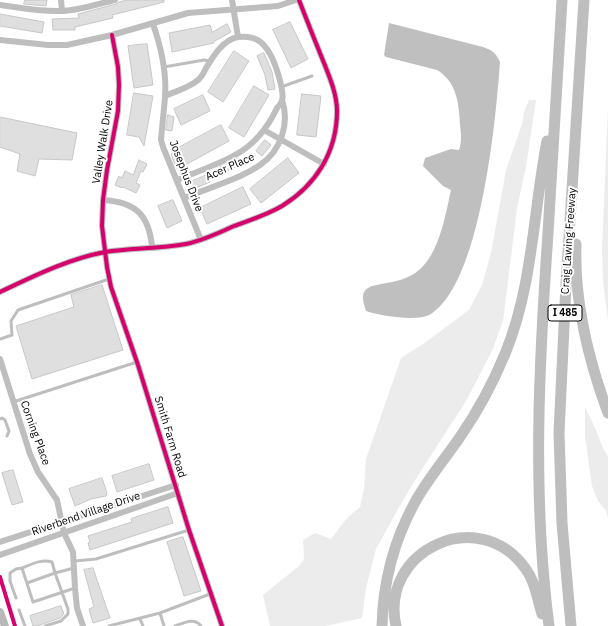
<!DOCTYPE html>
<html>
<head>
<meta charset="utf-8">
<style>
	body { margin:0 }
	canvas { display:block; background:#fff }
</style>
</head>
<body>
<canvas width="608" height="626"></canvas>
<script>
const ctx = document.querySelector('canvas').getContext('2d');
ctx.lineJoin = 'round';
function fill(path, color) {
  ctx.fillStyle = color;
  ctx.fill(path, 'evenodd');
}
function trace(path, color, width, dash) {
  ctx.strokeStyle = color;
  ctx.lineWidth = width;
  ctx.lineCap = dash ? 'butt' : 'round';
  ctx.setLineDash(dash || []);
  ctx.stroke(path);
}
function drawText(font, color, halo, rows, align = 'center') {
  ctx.font = font + ' "IBM Plex Sans",sans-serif';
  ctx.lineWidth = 4;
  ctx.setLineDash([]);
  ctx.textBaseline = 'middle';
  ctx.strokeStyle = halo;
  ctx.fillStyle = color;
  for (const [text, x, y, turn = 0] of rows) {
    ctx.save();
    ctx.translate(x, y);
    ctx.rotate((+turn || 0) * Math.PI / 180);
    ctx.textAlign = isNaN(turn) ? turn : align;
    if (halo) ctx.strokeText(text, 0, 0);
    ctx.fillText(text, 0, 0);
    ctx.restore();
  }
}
fill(new Path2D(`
	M529,100H536L526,167L517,208L503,321L492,351L466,401L417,477L398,509L376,549L366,588L362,618L326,626H270L263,595L299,566L304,559L303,540L315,533L331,539L347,518L360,507L364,489L366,459L401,358L423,344L469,310L482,285L491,253L506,170L522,124L524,112Z
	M608,108V320L603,281L602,249Z
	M585,407L595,428L603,448L608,456V518L606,511L598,501L592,486L585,436Z`), '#ececec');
fill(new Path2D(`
	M389,23L483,47C492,50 496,53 500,62C496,119 481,282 431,314C419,322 380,316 366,311C363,300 359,291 372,286C384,283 399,282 410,276C438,263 445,217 451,190L443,186L423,166L425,158L451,149L459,150C462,143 461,133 460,125C459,104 457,82 437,70L386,57L384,55Z`), '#bfbfbf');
const building = new Path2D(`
	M25,0H47L46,6L24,4Z
	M128,0H164V2L112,15L113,18L75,27V30H53L52,19L79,18L78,14L116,4L119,2Z
	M0,14L44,22L42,33L0,26Z
	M290,22L308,59L291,68L273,30Z
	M227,24L231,32L213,42L214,43L172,52L169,33L210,25L212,32Z
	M147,44L153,85L134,88L128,46Z
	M234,51L249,61L223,102L208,92Z
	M264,53L272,72L275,89L268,90L265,75L257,56Z
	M254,86L269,95L244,137L229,128Z
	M134,93L153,96L144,146L139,137L127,135Z
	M302,94L321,96L316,137L297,135Z
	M203,95L210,111L181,125L174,109Z
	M168,115L174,117L172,131L166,130Z
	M0,117L77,133L72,160L39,159L35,176L17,171L20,154L0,147Z
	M221,125L229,141L187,164L176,168L171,154L180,150L178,148Z
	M265,140L271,145L262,156L256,151Z
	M288,158L299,173L261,203L250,189Z
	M238,159L240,165L220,174L218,168Z
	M139,160L147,164L143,172L141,171L136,183L140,185L136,193L123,187L122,188L115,185L119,176L122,178L125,171L133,175Z
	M207,175L210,182L191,190L188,183Z
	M243,187L251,204L207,224L200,208Z
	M173,200L182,221L167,228L158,206Z
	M102,285L123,350L32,379L16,326L74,307L71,295Z
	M149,464L154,480L117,492L112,476Z
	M13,470L23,502L12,505L2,473Z
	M102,478L107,493L106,496L91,499L75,506L69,489Z
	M168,507L173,523L90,550L88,543L90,542L88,536L132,522L131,519Z
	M183,537L201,591L184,596L167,542Z
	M93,568L110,618L93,623L89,609L94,607L84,570Z
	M61,606L64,614L60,618L37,626H33L30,616Z`);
fill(building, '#dfdfdf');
trace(building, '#c7c7c7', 1);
trace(new Path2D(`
	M164,67L204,60L210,61
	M281,87L312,76
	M0,339L12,335L11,321L18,310L109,279
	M13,402L137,362
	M0,419L2,418L5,420L9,431L7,436
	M75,561L96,559L189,530
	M74,568L55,573L52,562C41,559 32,564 22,568L33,602L75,588
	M27,583L55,573L68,609V614L61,621L45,626
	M16,598L10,581V573L16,569L22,568
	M19,610L25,626
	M160,613L164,626
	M140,619L143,626
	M109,626L160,613L210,594
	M175,626C184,623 194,617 201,626`), '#bebebe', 3);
trace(new Path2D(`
	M61,0L62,11
	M232,0L238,37
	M0,5C21,8 42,12 63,11C80,10 98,4 115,0
	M153,24C161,47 167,71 165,97C164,111 162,126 161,140L163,147L201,240
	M112,35L118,67L119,85L118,111L107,170L103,200L102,226L107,267L111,287L138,365L189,530L222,626
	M0,40L48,45H67L112,35L188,13L278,6L296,0
	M165,96C176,91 189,88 198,80C202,77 204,72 206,68C214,55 223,40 238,37C254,35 263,41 270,54C275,62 285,92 282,101C281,103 279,106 277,108C268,127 254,145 235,155C217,165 196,172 177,180
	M264,130L324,164
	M184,198C208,188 238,180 260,165C281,151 290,123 282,100
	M103,200C136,202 149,215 152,247
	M0,292C34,276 68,259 105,252C131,248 159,249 186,244C202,241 219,233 234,226C250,220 267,215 282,206C316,185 337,152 337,111C337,92 327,71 320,53C313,36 306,18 299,0
	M0,359L30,454L38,472L57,500L64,533L73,552L75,588L77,608L83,626
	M0,542L176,485
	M0,555L178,493`), '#bebebe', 6);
trace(new Path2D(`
	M0,612L5,626`), '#b8b8b8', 8);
trace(new Path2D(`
	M576,244C574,301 588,359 608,413
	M382,626C383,584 394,541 414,504C427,480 445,459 460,437C478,411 493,383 505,354C533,286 533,213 547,141
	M396,626C379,550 479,504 525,568C535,581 537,598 542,614
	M549,626C532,495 539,364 548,233C553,155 557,78 562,0
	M571,626L562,523L559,433L566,284L584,0`), '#bebebe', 11);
trace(new Path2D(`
	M112,35L118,67L119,85L118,111L107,170L103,200L102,226L107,267L111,287L138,365L189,530L222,626
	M0,292C34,276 68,259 105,252C131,248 159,249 186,244C202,241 219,233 234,226C250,220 267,215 282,206C316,185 337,152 337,111C337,92 327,71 320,53C313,36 306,18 299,0
	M0,577L15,626`), '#d6006c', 4);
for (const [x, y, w] of [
	[565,313,34]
]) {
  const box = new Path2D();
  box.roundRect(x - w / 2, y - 8, w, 16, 3);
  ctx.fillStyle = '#fff';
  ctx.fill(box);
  trace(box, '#000', 1);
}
drawText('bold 10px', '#000', null, [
	["I 485",565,313]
]);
drawText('11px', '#000', '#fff', [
	["Valley Walk Drive",103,142,-81],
	["Acer Place",230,167,-24],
	["Josephus Drive",186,176,69],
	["Craig Lawing Freeway",569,241,-86],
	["Corning Place",35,433,70],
	["Smith Farm Road",170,437,73],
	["Riverbend Village Drive",86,514,-19]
]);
</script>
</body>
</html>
